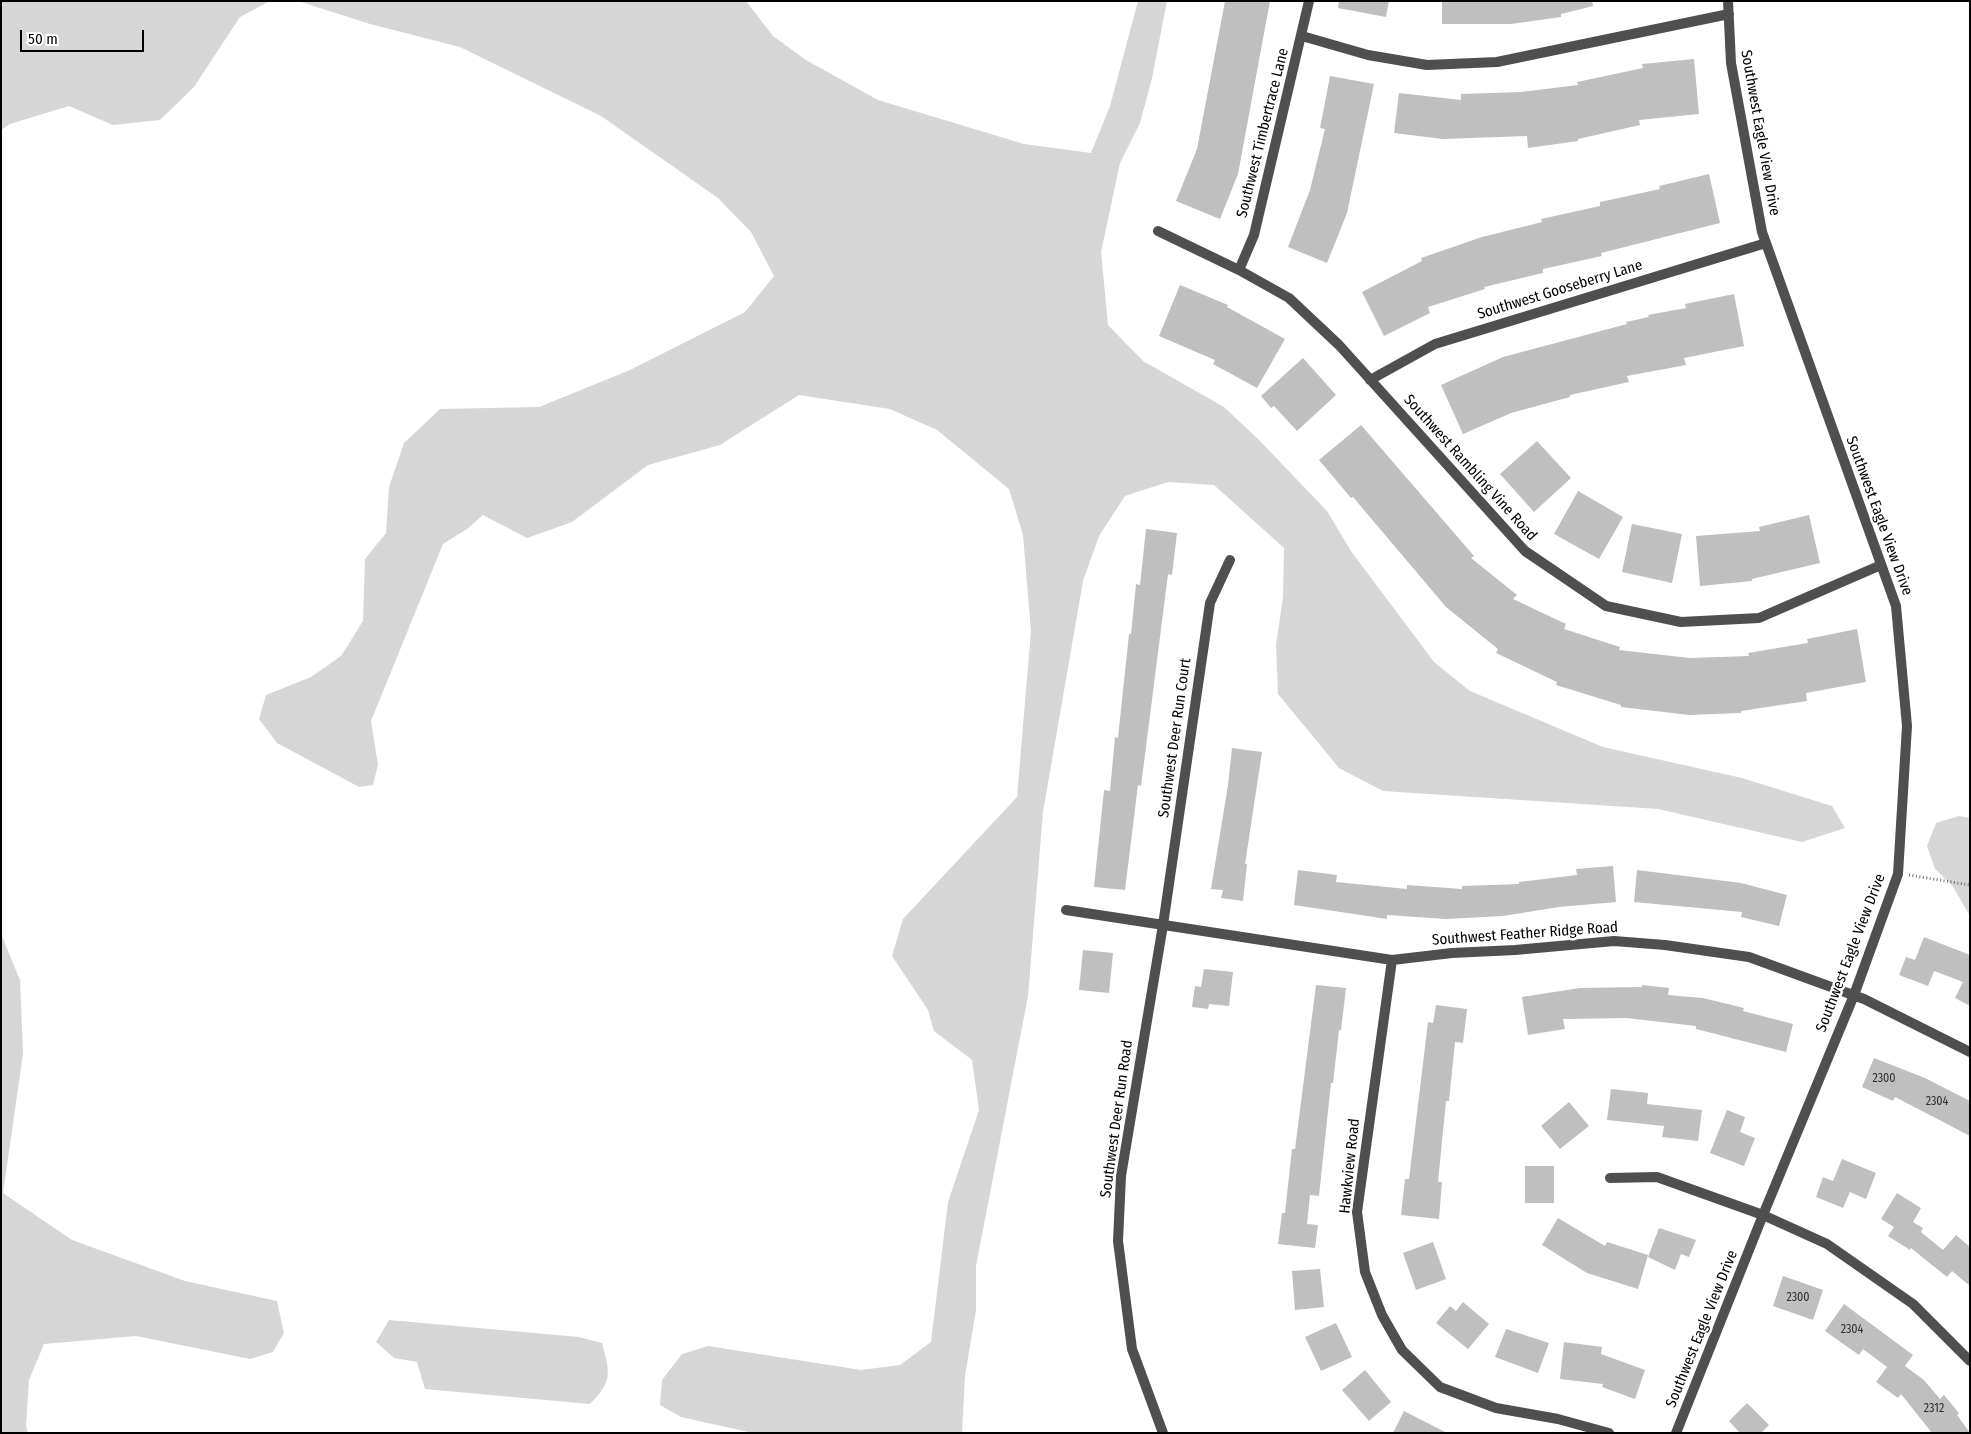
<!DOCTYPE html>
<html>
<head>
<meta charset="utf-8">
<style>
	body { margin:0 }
	#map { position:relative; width:1971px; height:1434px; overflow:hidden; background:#fff; font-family:"Fira Sans Condensed",sans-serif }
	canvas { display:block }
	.frame { position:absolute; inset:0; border:2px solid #000; pointer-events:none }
	.scale { position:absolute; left:20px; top:30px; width:124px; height:22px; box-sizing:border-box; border:2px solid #000; border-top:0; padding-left:6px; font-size:15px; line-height:18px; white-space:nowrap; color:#000; -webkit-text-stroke:4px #fff; paint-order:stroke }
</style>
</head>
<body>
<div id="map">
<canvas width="1971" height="1434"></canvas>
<div class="frame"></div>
<div class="scale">50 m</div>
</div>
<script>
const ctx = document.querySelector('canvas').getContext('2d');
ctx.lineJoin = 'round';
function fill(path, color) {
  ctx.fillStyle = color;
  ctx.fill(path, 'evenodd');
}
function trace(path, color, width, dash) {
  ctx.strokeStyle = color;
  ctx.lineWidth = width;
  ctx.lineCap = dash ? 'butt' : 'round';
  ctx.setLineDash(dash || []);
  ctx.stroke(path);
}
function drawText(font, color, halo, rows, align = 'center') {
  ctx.font = font + ' "Fira Sans Condensed",sans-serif';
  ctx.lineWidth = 5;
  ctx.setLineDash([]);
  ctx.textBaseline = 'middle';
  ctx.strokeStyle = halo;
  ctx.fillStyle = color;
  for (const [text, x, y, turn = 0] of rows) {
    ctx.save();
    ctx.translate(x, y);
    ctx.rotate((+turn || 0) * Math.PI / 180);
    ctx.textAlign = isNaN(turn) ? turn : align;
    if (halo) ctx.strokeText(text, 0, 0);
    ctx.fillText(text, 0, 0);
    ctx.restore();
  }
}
fill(new Path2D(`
	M1,1H270L240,17L194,87L160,120L113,125L69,106L10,124L1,130Z
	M298,1H746L773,36L806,60L878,100L1024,144L1091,153L1110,106L1138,1H1167L1152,78L1140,123L1120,163L1101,252L1108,325L1143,361L1224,407L1260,441L1327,511L1351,551L1434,662L1470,691L1603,747L1742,778L1832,806L1845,828L1802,842L1658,809L1383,791L1339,768L1278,694L1276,645L1283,597L1284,548L1214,485L1168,482L1125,496L1099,536L1083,581L1043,812L1028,996L976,1266V1310L965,1376L962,1433H753L681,1417L660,1405L662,1380L682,1354L708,1346L861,1370L900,1365L931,1342L948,1202L979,1110L972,1060L934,1031L928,1010L892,956L903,919L1017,797L1031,631L1023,535L1009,489L937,430L890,409L799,395L720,445L648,465L572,522L527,538L483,515L467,529L443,544L371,721L378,765L373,785L359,787L277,743L259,719L266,695L311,677L341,656L363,621L365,559L386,533L389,487L404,443L440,409L539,407L630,370L745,312L774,276L751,232L718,198L601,116L460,47L370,24Z
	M1959,816L1970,818V916L1952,885L1935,869L1927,846L1936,823Z
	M1,934L20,980L23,1054L3,1193L72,1240L185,1281L277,1301L284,1333L273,1352L250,1359L136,1336L44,1344L29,1380L26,1426L28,1433H1Z
	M389,1320L579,1337L602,1343C610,1373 613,1381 590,1404L425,1389L417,1362L394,1358L376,1342Z`), '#d6d6d6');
fill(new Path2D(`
	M1225,1H1270L1238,174L1220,219L1176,201L1197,149Z
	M1339,1H1389L1386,17L1338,8Z
	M1442,1H1592L1593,6L1561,14V17L1511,24H1442Z
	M1694,59L1699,114L1639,120L1640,125L1578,139V141L1528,148L1527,136L1443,139L1394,133L1399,93L1461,100V94L1521,92L1578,85L1577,82L1643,68L1642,64Z
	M1330,76L1374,84L1347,213L1327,263L1288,247L1310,190L1325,129L1320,128Z
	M1709,174L1720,223L1601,253L1602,256L1543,269V273L1484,287L1485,289L1428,307L1430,313L1384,336L1362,292L1422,261L1421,258L1482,237L1542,222L1541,219L1600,206V202L1660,189L1659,186Z
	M1180,285L1228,305L1227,307L1285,339L1257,388L1213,364L1215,360L1159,336Z
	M1734,294L1744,346L1684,358L1686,365L1627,376L1629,382L1570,395V397L1511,413L1463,434L1441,385L1503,357L1627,324L1626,322L1649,317L1648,315L1686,308L1685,304Z
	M1303,358L1336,395L1297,431L1274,406L1271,408L1261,396Z
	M1361,425L1474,556L1471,558L1517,595L1513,599L1566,624L1564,629L1620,647L1619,650L1690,658L1749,656L1748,653L1808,643L1807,639L1857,629L1866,682L1806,693L1807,701L1741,711V713L1689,715L1621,707V705L1556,685L1557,682L1496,653L1498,649L1446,607L1353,497L1351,498L1319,460Z
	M1537,441L1571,478L1534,512L1500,474Z
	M1578,491L1623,517L1599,559L1554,534Z
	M1809,515L1820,563L1752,579V581L1700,586L1696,536L1760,531L1759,527Z
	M1632,524L1682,534L1672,583L1622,572Z
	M1146,529L1177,533L1172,575L1168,574L1141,786L1138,785L1125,890L1094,887L1104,790L1110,791L1115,737L1118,738L1129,634H1131L1136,584L1140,585Z
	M1232,748L1262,752L1245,864H1247L1243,901L1221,898L1223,890L1211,889L1228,785Z
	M1613,866L1616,902L1559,907L1503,916L1446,919L1387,915V919L1294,905L1298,870L1337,875L1336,882L1407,889V885L1462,889V886L1519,884V882L1577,875L1576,869Z
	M1637,870L1741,883L1787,895L1779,926L1741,917L1742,912L1634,902Z
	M1924,937L1970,955V1006L1955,998L1963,982L1934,971L1928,986L1899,975L1906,957L1915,960Z
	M1083,950L1113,953L1109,993L1079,990Z
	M1204,969L1233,972L1229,1006L1209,1004L1208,1009L1192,1007L1195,986L1201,987Z
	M1316,985L1346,988L1341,1030H1339L1333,1083H1331L1319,1196L1310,1195L1307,1224L1318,1225L1315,1248L1278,1244L1282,1213H1285L1292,1149H1295Z
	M1642,985L1669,988L1668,995L1703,998L1744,1008L1743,1011L1793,1024L1786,1052L1696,1029V1026L1626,1018L1563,1019L1565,1029L1528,1035L1522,997L1580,988L1642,987Z
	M1436,1005L1467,1009L1463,1043L1455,1042L1449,1101H1446L1438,1182H1442L1439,1219L1401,1215L1405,1179H1409L1428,1022L1433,1023Z
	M1874,1058L1925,1078L1970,1101V1136L1895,1097L1893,1101L1862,1087Z
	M1611,1089L1648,1093L1647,1104L1702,1110L1698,1141L1662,1137L1664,1126L1607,1120Z
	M1569,1102L1589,1126L1560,1149L1541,1126Z
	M1727,1110L1745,1117L1740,1132L1755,1138L1744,1166L1710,1153Z
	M1842,1159L1876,1173L1866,1199L1850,1192L1843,1208L1816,1197L1823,1177L1833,1181Z
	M1525,1166H1554V1203H1525Z
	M1897,1193L1921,1208L1913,1222L1923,1228L1921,1232L1943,1250L1956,1235L1970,1247V1286L1952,1271L1947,1277L1911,1248L1910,1250L1888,1236L1894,1227L1881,1219Z
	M1558,1218L1605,1246L1607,1242L1648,1255L1638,1289L1587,1273L1542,1245Z
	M1659,1228L1696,1240L1689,1257L1681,1254L1675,1270L1648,1257Z
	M1433,1242L1446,1279L1416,1290L1403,1253Z
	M1320,1269L1324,1307L1295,1310L1292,1271Z
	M1783,1276L1823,1290L1813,1320L1773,1306Z
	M1463,1302L1489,1324L1468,1349L1436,1323L1450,1306L1456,1311Z
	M1844,1304L1913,1355L1905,1366L1924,1380L1940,1399L1944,1395L1959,1413L1957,1415L1970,1433H1932L1901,1394L1898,1398L1876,1382L1887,1367L1863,1349L1859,1355L1825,1331Z
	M1336,1323L1352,1357L1321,1371L1305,1337Z
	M1506,1329L1549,1343L1538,1373L1495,1357Z
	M1564,1342L1602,1347L1601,1354L1645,1370L1635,1399L1602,1387L1603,1384L1560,1379Z
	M1365,1370L1391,1402L1369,1421L1342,1390Z
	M1747,1403L1769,1425L1761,1433H1740L1729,1421Z
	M1404,1411L1447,1433H1393Z`), '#bfbfbf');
trace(new Path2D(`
	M1909,875L1970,885`), '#717171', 3, [1, 2.5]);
trace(new Path2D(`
	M1302,36L1368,55L1427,65L1497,62L1729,14
	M1158,231L1239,270L1289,298L1339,345L1525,551L1606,606L1681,622L1759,618L1881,565
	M1239,270L1254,235L1309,1
	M1370,380L1435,344L1766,243
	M1066,910L1392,960L1452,953L1515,950L1614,941L1665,945L1749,957L1864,999L1970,1052
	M1392,960L1357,1212L1365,1272L1382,1315L1402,1350L1440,1387L1496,1408L1558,1419L1609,1433
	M1610,1178L1657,1177L1763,1215L1827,1244L1913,1304L1970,1361
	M1163,1433L1132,1349L1118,1241L1121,1176L1163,925L1210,603L1230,560
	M1676,1433L1763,1215L1854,995L1898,874L1907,726L1896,606L1762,232L1731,63L1728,1`), '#4f4f4f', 10);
drawText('12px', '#303030', null, [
	["2300",1884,1079],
	["2304",1937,1102],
	["2300",1798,1298],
	["2304",1852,1330],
	["2312",1934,1409]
]);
drawText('15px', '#000', '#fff', [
	["Southwest Timbertrace Lane",1263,133,-76],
	["Southwest Eagle View Drive",1760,133,80],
	["Southwest Gooseberry Lane",1560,290,-17],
	["Southwest Rambling Vine Road",1470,468,48],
	["Southwest Eagle View Drive",1879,516,70],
	["Southwest Deer Run Court",1175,738,-82],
	["Southwest Feather Ridge Road",1525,934,-4],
	["Southwest Eagle View Drive",1851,953,-69],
	["Southwest Deer Run Road",1117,1119,-82],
	["Hawkview Road",1350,1166,-84],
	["Southwest Eagle View Drive",1702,1329,-68]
]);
</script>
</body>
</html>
